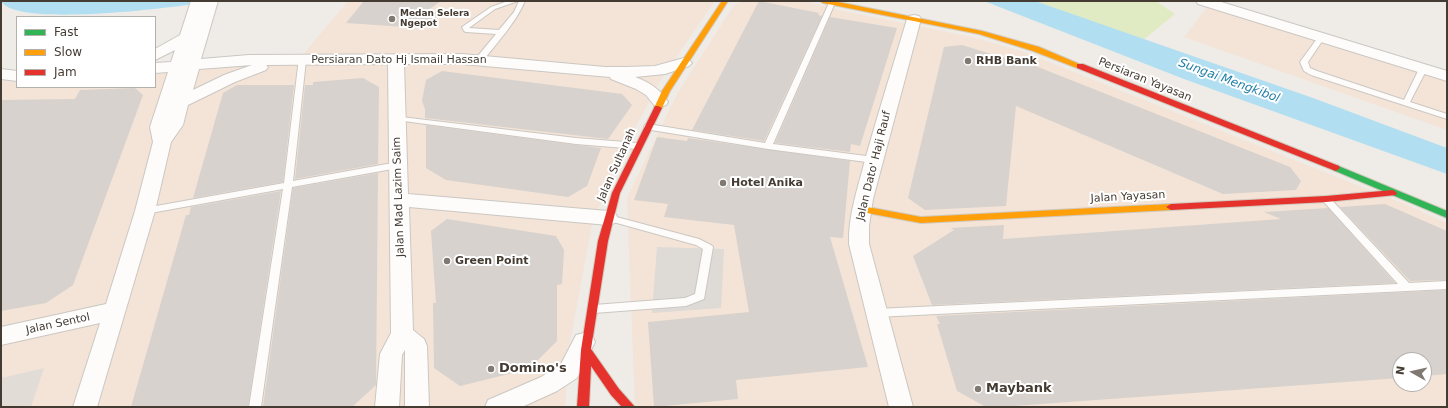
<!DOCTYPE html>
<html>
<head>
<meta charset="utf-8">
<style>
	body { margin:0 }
	#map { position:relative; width:1448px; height:408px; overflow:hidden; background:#efebe6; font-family:"DejaVu Sans",sans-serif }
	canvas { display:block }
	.frame { position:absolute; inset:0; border:2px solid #443b32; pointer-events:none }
	.legend { position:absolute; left:16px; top:16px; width:140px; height:72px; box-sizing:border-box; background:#fff; border:1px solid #b4b1ad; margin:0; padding:5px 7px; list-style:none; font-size:12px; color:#443b32 }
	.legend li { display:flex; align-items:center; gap:8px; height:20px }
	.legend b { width:20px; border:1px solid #b4b1ad }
	.north { position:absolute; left:1392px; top:352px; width:40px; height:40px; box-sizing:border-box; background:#fff; border:1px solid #b4b1ad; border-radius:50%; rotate:278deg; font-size:11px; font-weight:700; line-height:16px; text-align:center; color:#443b32 }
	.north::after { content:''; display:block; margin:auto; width:14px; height:18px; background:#807971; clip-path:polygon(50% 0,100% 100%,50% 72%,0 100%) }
</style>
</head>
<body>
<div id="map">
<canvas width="1448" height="408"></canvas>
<div class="frame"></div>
<ul class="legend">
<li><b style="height:5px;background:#30b455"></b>Fast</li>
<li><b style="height:5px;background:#ff9f0a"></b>Slow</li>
<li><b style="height:5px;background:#e5322d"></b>Jam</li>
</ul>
<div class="north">N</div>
</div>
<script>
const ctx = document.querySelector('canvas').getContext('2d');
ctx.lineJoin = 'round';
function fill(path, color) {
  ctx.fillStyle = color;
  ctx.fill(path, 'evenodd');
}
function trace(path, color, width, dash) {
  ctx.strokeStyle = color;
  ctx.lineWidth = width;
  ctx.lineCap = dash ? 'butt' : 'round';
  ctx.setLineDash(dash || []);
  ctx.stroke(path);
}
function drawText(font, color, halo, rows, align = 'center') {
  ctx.font = font + ' "DejaVu Sans",sans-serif';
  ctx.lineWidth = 4;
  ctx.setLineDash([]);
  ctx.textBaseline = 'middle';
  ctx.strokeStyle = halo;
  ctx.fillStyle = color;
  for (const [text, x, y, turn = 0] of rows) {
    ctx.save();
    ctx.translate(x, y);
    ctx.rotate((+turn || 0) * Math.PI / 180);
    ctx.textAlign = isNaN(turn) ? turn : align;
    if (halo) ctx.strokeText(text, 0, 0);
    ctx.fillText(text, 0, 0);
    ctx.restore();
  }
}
fill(new Path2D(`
	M348,1H715L662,78L622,152L592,224L569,348L565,407H1V81L17,82V87H155V74L252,64L296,63Z
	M744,1H804L838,10L972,37L1024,52L1407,205L1447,223V407H635L627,198L677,94L734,5ZM1400,360H1424V384H1400Z
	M1212,1L1447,72V130L1184,37Z`), '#f4e4d7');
fill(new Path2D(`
	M44,368L31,407H1V378Z`), '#e2dcd7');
fill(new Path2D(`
	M1035,1H1156L1175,14L1143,40Z`), '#e0ebc3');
fill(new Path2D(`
	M657,247L724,249L721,308L652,313Z`), '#dedad6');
fill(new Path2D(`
	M1,1H216C184,6 16,29 1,1Z
	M984,1H1035L1313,98L1447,148V174L1184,79Z`), '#b1dff1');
fill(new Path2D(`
	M364,1H441L428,10L442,14L420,28L346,23Z
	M759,1L819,13L818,15L822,16L764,141L692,130Z
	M830,17L897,28L860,146L851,144L850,152L775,143Z
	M962,45L1033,67V65L1290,167L1301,181L1296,190L1223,194L1016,106L1006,206L925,210L908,198L944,47Z
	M442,71L622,94L632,105L608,139L425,118V109L422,101L426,80Z
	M363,78L379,87L378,164L295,179L305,85H313V82Z
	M237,85H294L283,182L193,198L223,93Z
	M135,88L143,95L73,285L46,303L1,311V100L75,99L80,90Z
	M426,125L576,145L601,148L587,186L568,197L446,180L426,168Z
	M657,137L687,141L688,138L850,161L843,238L830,237L868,367L736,380L738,399L654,407L648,322L749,312L734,225L664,217L668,204L634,200Z
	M378,173L376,385L352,407H263L293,188Z
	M281,191L248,407H131L186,215H189L191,207Z
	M1385,204L1447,231V280L1410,281L1340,207Z
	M1328,208L1395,283L932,305L913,256L954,230L951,228L1004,225L1003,239L1281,219L1264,212Z
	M447,219L556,236L564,250L562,284L557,285V341L529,369L460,386L434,368L433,303H436L431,231Z
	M1447,290V374L1424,376V360H1400V378L1000,407H986L957,391L937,324H940L936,316Z`), '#d7d2cd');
const lane = new Path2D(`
	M508,1H518L495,9L469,28L499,30L514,12L519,1H525C515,24 498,41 483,61H477V57L496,34L466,32L464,31L462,27L491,7Z
	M832,1L835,3L773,144L874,157L877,158L878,160L877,162L874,163L768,149L645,129L644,127L645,125L648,124L765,143L829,3Z
	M1321,35L1325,37L1308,62L1310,68L1317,71L1404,100L1419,69L1423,67H1426L1427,69L1410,102L1447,114V119L1311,75L1304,71L1300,62L1319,36Z
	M299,58H302L306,60L293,181L398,162L402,165L398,168L292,187L261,407H249L283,189L145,214L140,211L145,208L284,183Z
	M393,116L576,138L637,143L641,146L637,149L576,144L396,120L392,118Z
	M1326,196L1329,197L1409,283L1447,281V289L876,317L872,316L871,313L872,310L876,309L1398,284L1323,201L1322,199L1323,197Z
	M609,215L699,239L711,245L713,247L704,299L686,306L594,313L590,312L589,309L590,306L594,305L685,298L695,294L703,249L696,245L606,220L604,218Z`);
const street = new Path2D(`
	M191,1H218L201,59L249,55L462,54L605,67H625L655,66L684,58L689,60L692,63L689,66L665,74L635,77C649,82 660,89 668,102L666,105L660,107L654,105L646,95L636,89L611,79L610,77L462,64H404L408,194L608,211L615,213L618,218L615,223L608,225L409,207L413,330L424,339L427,346L429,407H405V350L402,355L399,407H375L380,354L391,333L388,64L266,65L268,67L266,70L235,82L188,105L183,125L171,142L155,211L97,407H73L100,323L1,345V327L106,304L135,211L153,142L150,127L168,72L155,73V63L171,62L175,50L155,60V49L180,35ZM252,65L224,75L193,90L199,69Z
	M1196,1H1218L1447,71V81L1198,4Z
	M914,15L919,16L921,19L873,199L869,226V244L913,407H889L849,244C848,215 858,188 865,160C878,113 893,66 907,19L909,16Z
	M1,69L17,71V81L1,79Z
	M584,333L592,335L595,342L577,378L557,391L522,407H485L488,400L541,377L561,364L576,335Z`);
const fast = new Path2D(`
	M1336,165L1447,211V218L1333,170L1332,168Z`);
const slow = new Path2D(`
	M722,1H728L670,91L662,108L658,110H655L654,108L662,91Z
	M820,1H833L982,31L1039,47L1084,66L1080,68H1077L1033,51L979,34L823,3Z
	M1171,204L1176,207L1171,210L921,223L862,212L857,209L862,206L921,217Z`);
const jam = new Path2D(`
	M1077,64H1083L1339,166L1340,168L1336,171L1333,170L1077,68Z
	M655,106H658L662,108L620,193L608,241L591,349L619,389L635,407H622L611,395L591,366L589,407H577L581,350L598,241L612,193Z
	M1393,190L1397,193L1396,195L1326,202L1171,210L1166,207L1171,204L1326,196Z`);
trace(lane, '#cbc7c2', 2);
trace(street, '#cbc7c2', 2);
trace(fast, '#d0c9bd', 2);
trace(slow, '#d0c9bd', 2);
trace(jam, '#d0c9bd', 2);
fill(lane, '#fdfcfb');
fill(street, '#fdfcfb');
fill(fast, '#30b455');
fill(slow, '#ff9f0a');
fill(jam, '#e5322d');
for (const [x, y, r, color] of [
	[392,19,4,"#807971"],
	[968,61,4,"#807971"],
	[723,183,4,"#807971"],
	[447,261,4,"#807971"],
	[491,369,4,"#807971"],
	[978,389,4,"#807971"]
]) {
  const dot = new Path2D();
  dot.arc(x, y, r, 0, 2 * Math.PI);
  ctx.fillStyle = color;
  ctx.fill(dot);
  trace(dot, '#fff', 1.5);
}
drawText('bold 9px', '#443b32', '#fff', [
	["Medan Selera",400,14],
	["Ngepot",400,24]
], 'left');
drawText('11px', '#443b32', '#fff', [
	["Persiaran Dato Hj Ismail Hassan",399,60],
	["Persiaran Yayasan",1145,80,22],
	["Jalan Sultanah",617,165,-66],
	["Jalan Dato' Haji Rauf",874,166,-76],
	["Jalan Mad Lazim Saim",399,197,-92],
	["Jalan Yayasan",1128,197,-3],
	["Jalan Sentol",58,324,-12]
]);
drawText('bold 11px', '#443b32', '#fff', [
	["RHB Bank",976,61],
	["Hotel Anika",731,183],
	["Green Point",455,261]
], 'left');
drawText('italic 12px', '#217ea7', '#fff', [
	["Sungai Mengkibol",1229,81,20]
]);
drawText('bold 13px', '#443b32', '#fff', [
	["Domino's",499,369],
	["Maybank",986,389]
], 'left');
</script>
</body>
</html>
